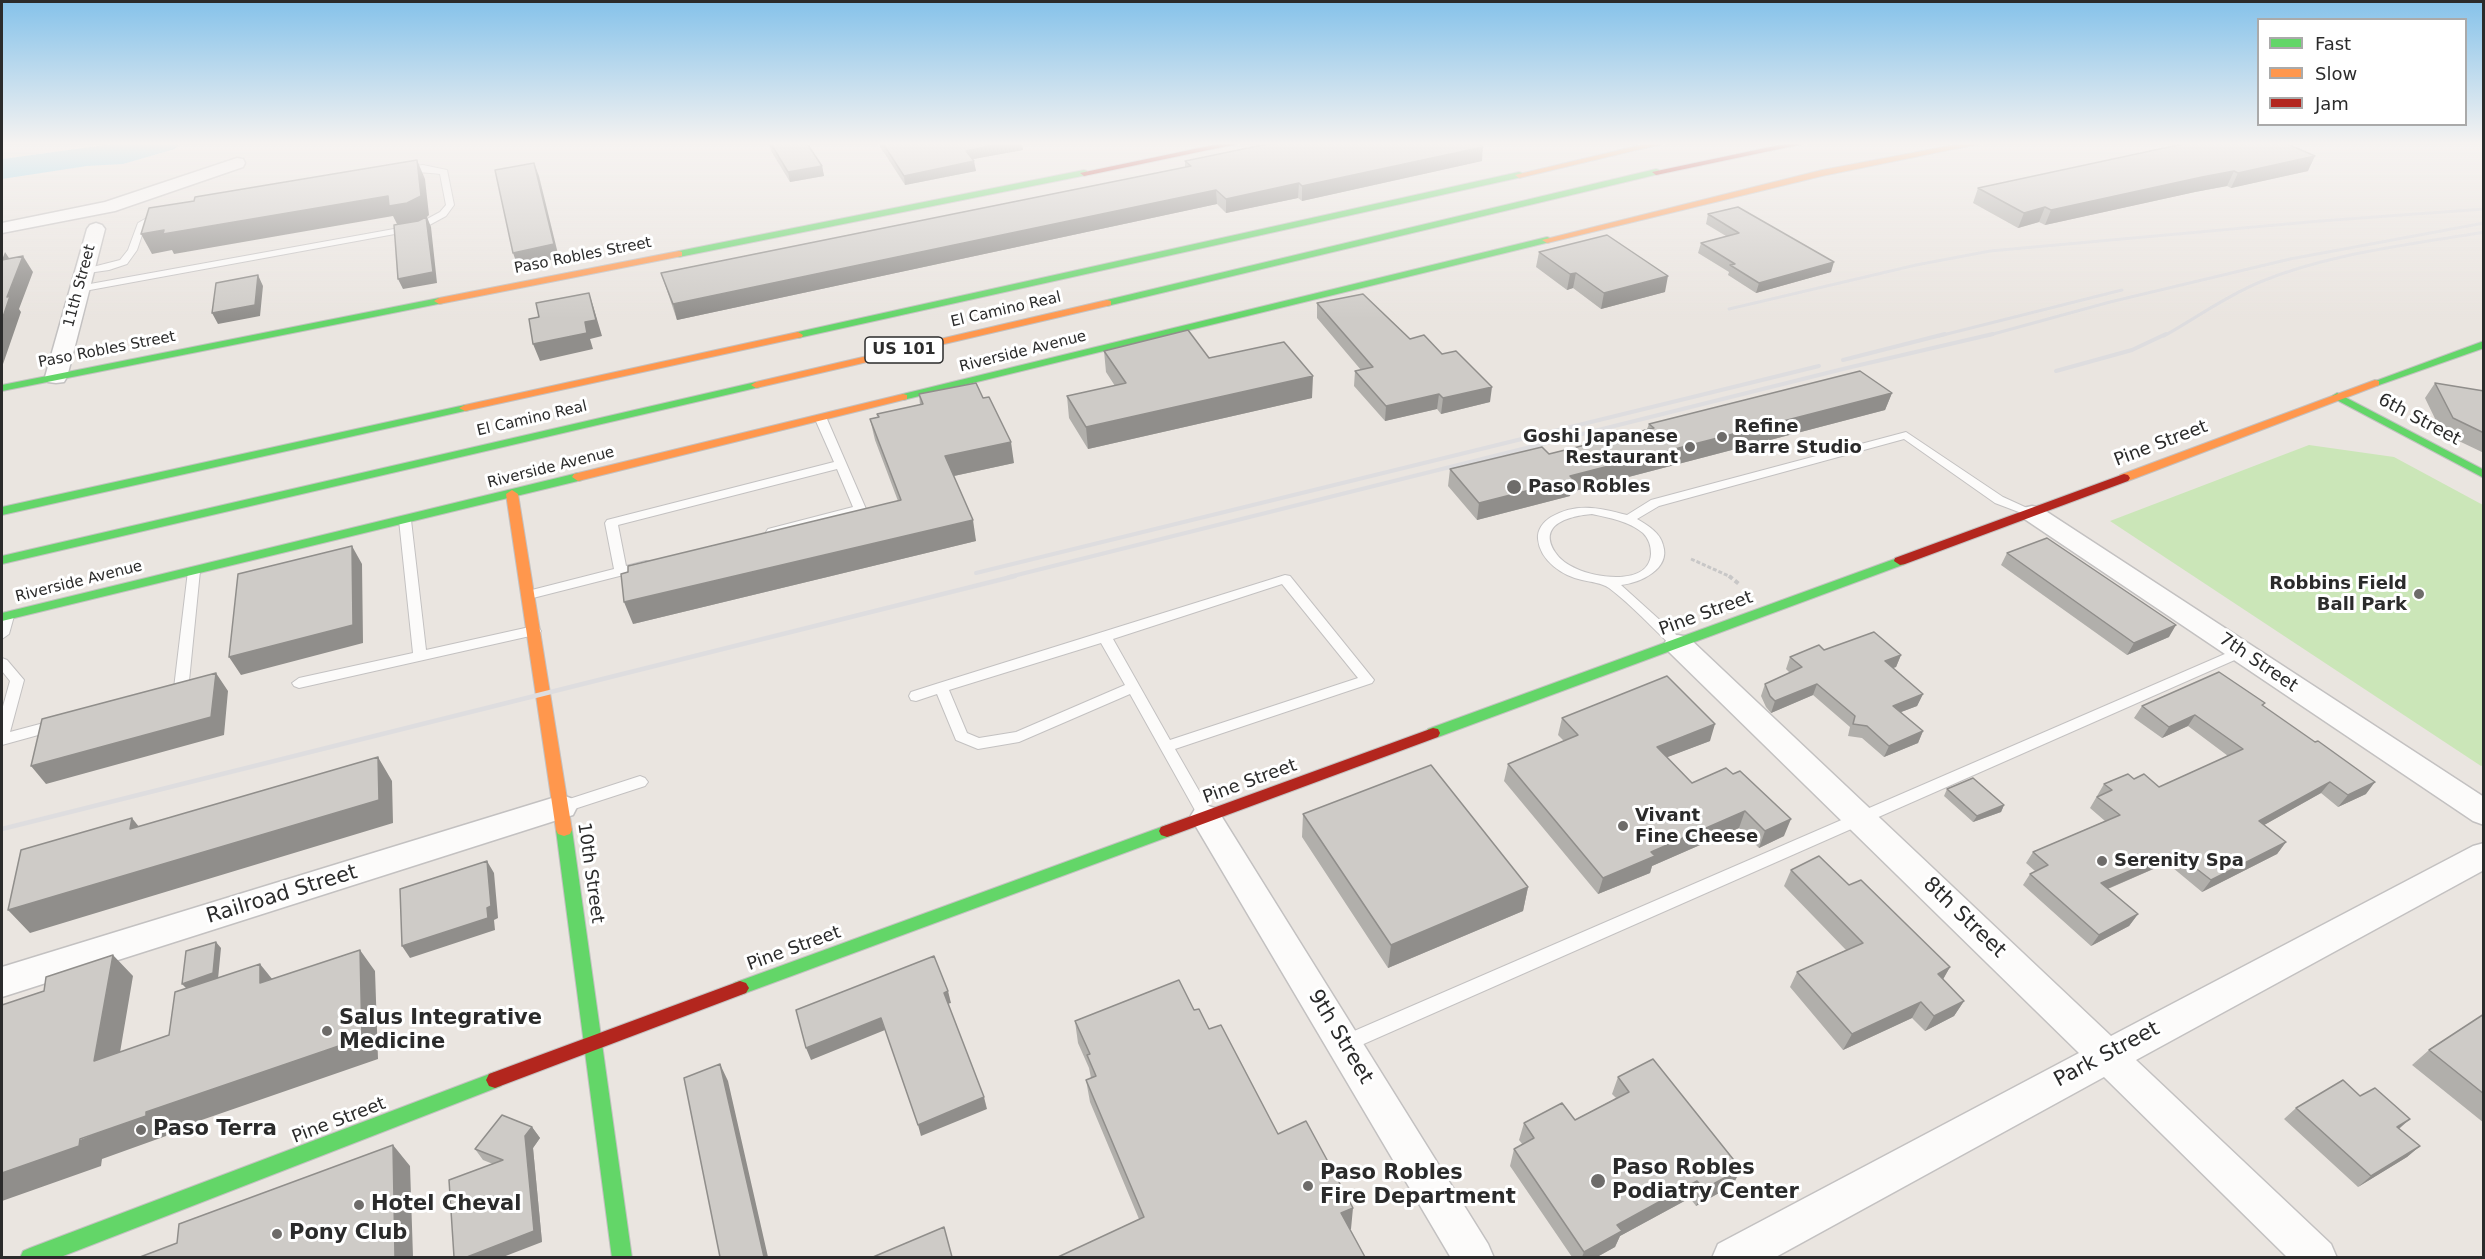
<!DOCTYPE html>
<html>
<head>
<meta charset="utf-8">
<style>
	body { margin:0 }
	#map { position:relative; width:2485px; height:1259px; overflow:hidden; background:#eae5e0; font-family:"DejaVu Sans",sans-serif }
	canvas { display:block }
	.frame { position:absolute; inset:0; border:3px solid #2b2b2b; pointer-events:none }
	.legend { position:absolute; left:2257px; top:18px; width:210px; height:108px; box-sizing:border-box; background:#fff; border:2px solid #aaa; margin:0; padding:8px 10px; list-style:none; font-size:18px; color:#2b2b2b }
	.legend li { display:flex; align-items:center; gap:12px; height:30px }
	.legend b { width:30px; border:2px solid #aaa }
</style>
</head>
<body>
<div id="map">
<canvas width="2485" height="1259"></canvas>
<div class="frame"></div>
<ul class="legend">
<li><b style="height:8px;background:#63d668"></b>Fast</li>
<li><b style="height:8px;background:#ff974d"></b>Slow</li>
<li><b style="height:8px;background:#b3261e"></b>Jam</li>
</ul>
</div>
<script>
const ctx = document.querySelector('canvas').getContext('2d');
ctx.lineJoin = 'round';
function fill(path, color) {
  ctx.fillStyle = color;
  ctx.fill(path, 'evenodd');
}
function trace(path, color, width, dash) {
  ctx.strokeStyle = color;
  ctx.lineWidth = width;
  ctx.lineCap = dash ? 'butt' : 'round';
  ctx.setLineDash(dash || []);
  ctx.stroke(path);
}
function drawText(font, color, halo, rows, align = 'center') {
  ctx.font = font + ' "DejaVu Sans",sans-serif';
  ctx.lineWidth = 6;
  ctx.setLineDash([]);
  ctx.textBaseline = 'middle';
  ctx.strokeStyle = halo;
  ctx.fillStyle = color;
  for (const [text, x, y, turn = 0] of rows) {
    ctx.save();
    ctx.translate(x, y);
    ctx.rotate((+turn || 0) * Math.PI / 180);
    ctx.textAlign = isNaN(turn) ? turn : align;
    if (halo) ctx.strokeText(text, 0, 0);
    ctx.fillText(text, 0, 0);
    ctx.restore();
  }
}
fill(new Path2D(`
	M2309,445L2394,457L2483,505V765L2481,766L2110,521Z`), '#cbe6b8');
fill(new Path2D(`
	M128,142H180L175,149L123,164L87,166L2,179V159Z`), '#92d6ed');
const lane = new Path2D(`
	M423,165L447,170L454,205L446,216L422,229L79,292L74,289L79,286L416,225L440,212L446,205L440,174C430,172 404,173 400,170L404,167Z
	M157,212L165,214L145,226L137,250L127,264L109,270L81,274V270L120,260L128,250L138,223Z
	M821,416L827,419L866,509L864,512L772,536L766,532L768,529L853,507L837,469L618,525L626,566L646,561L651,562L652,565L651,568L529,599L522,595L524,592L614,569L605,523L607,520L834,462L815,419Z
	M1906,432L2003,497L2038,513L2032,517L1995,503L1904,439L1659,506L1637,519C1647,525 1660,532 1663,545C1671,569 1640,583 1621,585L1683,641L1685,644L1678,649L1673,647C1652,628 1632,605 1609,588C1602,583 1591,582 1582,580C1563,576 1540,561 1538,539C1537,530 1543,522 1551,517C1577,502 1600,508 1627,515L1651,500ZM1592,514C1609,518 1629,521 1643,533C1649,539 1651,546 1651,554C1649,586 1596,578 1577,569C1568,565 1560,560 1555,552C1537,524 1570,516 1592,514Z
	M405,516L411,520L426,650L534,626L539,628L541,631L539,634L299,688L294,686L292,683L299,678L413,653L399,520Z
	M194,567L200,571L188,691L186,695L172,698L167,697L165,693L167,689L174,688L188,571Z
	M1285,575L1290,576L1374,680L1372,683L1175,749L1214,817L1211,821L1206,823L1201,821L1130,694L1019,742L978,749L956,740L937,694L916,701L911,700L909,696L911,692L936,684ZM1282,584L1358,678L1170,740L1113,639ZM1101,643L1125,685L1016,732L979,738L967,733L949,690Z
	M7,612L14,616L9,634L2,639V614Z
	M2241,647L2246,649L2248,652L2246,655L1350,1050L1344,1052L1338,1050L1335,1044L1338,1038Z
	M2,658L7,660L24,680L10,732L55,720L60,721L62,725L60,729L2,745V710L10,681L2,671Z
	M640,776L645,778L648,782L645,786L562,813L557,811L554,807L557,803Z`);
const street = new Path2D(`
	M237,158L243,159L245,163L243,167L115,211L2,233V223L105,202Z
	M96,223L102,225L105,229L67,377L64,382L56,383L48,382L45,377L87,229L90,225Z
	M2032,506L2041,508L2484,797V825L2473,821L2023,518L2020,513L2023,508Z
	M1678,635L1688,637L2111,1036L2473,846L2484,843V870L2136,1060L2331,1244L2337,1258H2288L2104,1077L1774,1258H1712L1718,1244L2079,1053L1668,651L1664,644L1668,637Z
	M562,795L573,799L577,807L573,815L2,997V967Z
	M1206,805L1217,809L1488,1244L1494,1258H1451L1195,825L1190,817L1195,809Z`);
const fast = new Path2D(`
	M1656,169L1659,170V174L1107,306L1102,303L1107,300Z
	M1084,170L1087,171V175L679,257L674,254L679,251Z
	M1519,172L1522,173V177L798,338L793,335L798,332Z
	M1547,237L1550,238V242L903,400L898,397L903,394Z
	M439,298L443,299V303L2,391V385Z
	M2484,341V348L2379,385L2375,386L2370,383Z
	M756,382L761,385L760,387L2,564V556Z
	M2337,393L2484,470V478L2333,398L2332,396Z
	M465,405L469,406V410L2,515V507Z
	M578,473L584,477L582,480L2,621V613Z
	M1900,557L1906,561L1905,564L1438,737H1428L1426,733L1428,729Z
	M564,824L570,826L572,830L632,1258H612L556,830L558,826Z
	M1167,825L1173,827L1175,831L1173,835L740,995L734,993L731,988L734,983Z
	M495,1072L501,1074L504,1080L501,1086L58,1258H20L23,1251L30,1248Z`);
const slow = new Path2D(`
	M1654,142H1670L1519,178L1515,175Z
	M1970,142H1988L1822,176L1547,243L1542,240L1822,170Z
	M679,251L682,252V256L439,304L434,301L439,298Z
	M1107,300L1111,301V305L756,388L751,385L756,382Z
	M798,332L803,335L802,337L465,411L459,408L465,405Z
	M2375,380L2379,381V385L2128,481H2120L2118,478L2120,475Z
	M903,394L907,395V399L578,481L572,477L574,474Z
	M512,490L518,494L572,830L570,834L564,836L558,834L556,830L506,494Z`);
const jam = new Path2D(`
	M1228,142H1246L1084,176L1080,173Z
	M1794,142H1812L1656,175L1652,172Z
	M2124,474L2128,475L2130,478L2128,481L1905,564L1900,565L1894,561L1895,558Z
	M1433,728L1438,729L1440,733L1438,737L1173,835L1167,837L1161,835L1159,831L1161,827Z
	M740,981L746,983L749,988L746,993L495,1088L489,1086L486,1080L489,1074Z`);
trace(lane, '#c3c1c1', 2);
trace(street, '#c3c1c1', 3);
trace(fast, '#c3c1c1', 2);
trace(slow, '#c3c1c1', 2);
trace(jam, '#c3c1c1', 2);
trace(new Path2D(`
	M1691,559L1731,577`), '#c8c7c7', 3, [4, 2]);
trace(new Path2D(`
	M1729,576L1739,584`), '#c8c7c7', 4, [4.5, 3]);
fill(lane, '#fcfbfa');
fill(street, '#fcfbfa');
fill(fast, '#63d668');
fill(slow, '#ff974d');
fill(jam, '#b3261e');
trace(new Path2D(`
	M1729,309L1916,265L1990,251L2320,221L2484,209
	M1939,336L2122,290
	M1986,336L2110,302L2290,259L2484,223
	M2164,336C2196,318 2226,296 2260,282C2331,253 2409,245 2484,232`), '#dedddf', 3);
trace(new Path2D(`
	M1843,360L1945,334
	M2056,371L2132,350L2166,334
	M976,573L1819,366
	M1009,577L1847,368L1993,334`), '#dedddf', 4);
trace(new Path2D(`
	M2,829L1015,576`), '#dedddf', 4.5);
fill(new Path2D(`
	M769,142L822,166L824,176L790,182L771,151Z
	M877,142H1022L1023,150L973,159L976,171L905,185Z
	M2192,142L2308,171L2231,188L2227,186L2195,192L2045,225L2039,222L2018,228L1973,203L1978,188Z
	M1185,161H1482L1302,201L1298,198L1226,213L1217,204L677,320L661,273L1185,167Z
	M1708,214L1831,272L1756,293L1728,275L1729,272L1698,253L1701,243L1726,236L1706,224Z
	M1539,252L1665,292L1601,309L1573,288L1567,290L1536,267Z
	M1317,303L1490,402L1441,414L1437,409L1385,421L1354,386L1355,371L1361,370L1317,318Z
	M1104,351L1209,358L1312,398L1088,449L1069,418L1067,396L1115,386L1106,372Z
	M2435,383L2484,391V453L2442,433L2425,398Z
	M1892,393L1885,410L1571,492L1570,496L1477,520L1448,486L1450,469L1549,454L1647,429L1649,424Z
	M919,394L1014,463L954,476L976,541L633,624L898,501L875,440L870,419L878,418L877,414L920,405Z
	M2007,553L2169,637L2127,655L2001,565Z
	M1824,650L1901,655L1896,667L1892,668L1923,694L1917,706L1901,712L1923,731L1918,743L1884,757L1862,738L1848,736L1850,727L1813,695L1771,713L1766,707L1761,696L1765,684L1790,673L1786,669L1790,657Z
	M2265,703L2263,706L2366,794L2338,807L2321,793L2264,825L2286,842L2277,854L2202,892L2167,863L2108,889L2138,914L2129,926L2091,946L2023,885L2030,874L2035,871L2026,863L2033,852L2105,821L2090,808L2104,784L2134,779L2159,787L2228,756L2188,726L2162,738L2134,718L2142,706Z
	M1562,718L1710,741L1667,757L1692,783L1726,768L1784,836L1759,848L1739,828L1652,866L1650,873L1598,894L1504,781L1508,764L1564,741L1558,735Z
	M1947,789L2004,805L2001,812L1973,822L1944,796Z
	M1303,814L1528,887L1523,911L1388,968L1302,837Z
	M1791,870L1849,885L1950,967L1943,979L1964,1001L1954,1016L1925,1031L1912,1018L1843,1050L1790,987L1797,972L1846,950L1784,886Z
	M1194,1010L1209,1029L1278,1134L1351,1229L1139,1219L1090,1102L1086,1080L1091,1078L1089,1068L1078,1043L1075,1021Z
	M2484,1014V1123L2412,1065L2429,1050Z
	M1618,1077L1733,1185L1696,1206L1690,1198L1620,1236L1615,1247L1597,1257H1572L1510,1166L1514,1149L1523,1145L1519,1140L1524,1123L1575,1120L1616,1098L1612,1094Z
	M2360,1096L2410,1119L2399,1129L2420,1146L2407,1157L2358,1187L2284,1119L2296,1108Z
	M532,1127L540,1138L533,1148L542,1242L493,1164L483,1160L475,1149Z`), '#b1afab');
fill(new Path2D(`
	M1011,142H1022L1023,150L968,160L966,151Z
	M1483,147L1482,161L1302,201V186Z
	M2315,156L2308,171L2231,188L2238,173Z
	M417,160L425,179L429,215L427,217L431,227L437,283L403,289L398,279L415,223L398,226L393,216L174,254L172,250L152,254L141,234Z
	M974,161L976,171L905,185L904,176Z
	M534,163L539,176L559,258L518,267L513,253Z
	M822,166L824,176L790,182L788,172Z
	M2234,171L2227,186L2195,192L2045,225L2051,210L2202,177Z
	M1299,183L1298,198L1226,213V199Z
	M1216,190L1217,204L677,320L673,304Z
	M2045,207L2039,222L2018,228L2024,213Z
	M5,252L15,267L2,260Z
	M23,256L33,272L19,309L21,312L2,367V320L7,297Z
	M1834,262L1831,272L1756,293L1759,283Z
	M1576,273L1573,288L1567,290L1570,274Z
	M258,275L263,286L260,316L218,324L212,313Z
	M1668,276L1665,292L1601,309L1604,293Z
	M589,293L594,309L602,336L590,339L593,349L540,361L533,344L585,322Z
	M1313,376L1312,398L1088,449L1086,427Z
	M1492,387L1490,402L1441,414L1443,398Z
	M1892,393L1885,410L1571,492L1570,496L1477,520L1479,503L1570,476Z
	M1439,394L1437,409L1385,421L1386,406Z
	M1011,442L1014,463L949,477L945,456Z
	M973,520L976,541L633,624L624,602Z
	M352,546L362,564L363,643L241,675L229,657Z
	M2176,625L2169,637L2127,655L2134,643Z
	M1901,655L1896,667L1880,673L1885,661Z
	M216,673L228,691L224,735L46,784L31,766Z
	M1817,684L1813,695L1771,713L1775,701Z
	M1923,694L1917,706L1888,717L1893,706Z
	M2195,715L2188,726L2162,738L2169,727Z
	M1715,724L1710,741L1652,763L1657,747Z
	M1923,731L1918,743L1884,757L1889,746Z
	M378,757L392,781L393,823L30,933L8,910Z
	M2330,782L2321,793L2250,833L2259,821Z
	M2375,782L2366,794L2338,807L2348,795Z
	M2004,805L2001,812L1973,822L1977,816Z
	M1745,811L1739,828L1652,866L1650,873L1598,894L1603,878L1651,852Z
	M132,818L151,842L130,829Z
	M1791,819L1784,836L1759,848L1765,831Z
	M2286,842L2277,854L2202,892L2211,880Z
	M2175,852L2167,863L2093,895L2101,883Z
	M487,861L494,873L498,918L494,920L495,930L410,958L402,946L487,908Z
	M1528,887L1523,911L1388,968L1391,945Z
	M2138,914L2129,926L2091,946L2099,935Z
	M216,942L221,948L218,979L188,990L182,984Z
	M360,950L375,971L378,1059L167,1132L166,1136L102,1159L101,1166L2,1201V1173L146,1112Z
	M113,955L133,976L115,1082L94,1061Z
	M260,964L277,985L260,983Z
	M1950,967L1941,983L1938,974Z
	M948,991L951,1003L947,1004L944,993Z
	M1964,1001L1954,1016L1925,1031L1934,1016Z
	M1921,1002L1912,1018L1843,1050L1852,1034Z
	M881,1018L885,1030L811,1060L806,1048Z
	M720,1064L728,1081L768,1257H763Z
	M984,1097L987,1109L921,1136L918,1125Z
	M2410,1119L2397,1130V1127Z
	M532,1127L540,1138L533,1148L542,1242L503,1257H467L525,1136Z
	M393,1145L410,1166L413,1257H395Z
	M2420,1146L2407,1157L2358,1187L2371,1176Z
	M1741,1169L1733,1185L1696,1206L1704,1189Z
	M1697,1181L1690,1198L1620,1236L1615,1247L1597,1257H1582L1584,1252L1617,1225Z
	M1353,1208L1351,1229L1339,1234L1341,1213Z`), '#908e8b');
const building = new Path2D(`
	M770,142H806L822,166L788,172Z
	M882,142H1011L966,151L974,161L904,176Z
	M1277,142H1477L1483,147L1302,186L1299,183L1226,199L1216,190L673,304L661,273L1191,166L1185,161Z
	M2192,142H2283L2315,156L2238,173L2234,171L2202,177L2051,210L2045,207L2024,213L1978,188Z
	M417,160L421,196L407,203L389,206L388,196L163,234L164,230L141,234L149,208L194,201L195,197Z
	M534,163L554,244L513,253L495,170Z
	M1738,207L1834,262L1759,283L1730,265L1735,264L1701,243L1739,233L1708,214Z
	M426,217L433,272L398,279L394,225L418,221Z
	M1607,235L1668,276L1604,293L1576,273L1570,274L1539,252Z
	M23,256L7,297L10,296L2,320V260Z
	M258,275L255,305L212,313L216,283Z
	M589,293L596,320L585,322L587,333L533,344L529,319L539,317L536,303Z
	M1363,294L1410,339L1424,335L1442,354L1456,351L1492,387L1443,398L1439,394L1386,406L1355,371L1373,367L1317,303Z
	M1188,330L1209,358L1284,342L1313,376L1086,427L1067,396L1126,383L1104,351Z
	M1860,371L1892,393L1570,476L1573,479L1479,503L1450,469L1542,447L1549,454L1654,428L1649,424Z
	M976,383L983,398L989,397L1011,442L945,456L973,520L624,602L621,574L628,572V566L901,500L870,419L879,417L877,414L923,404L919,394Z
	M2435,383L2484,391V433L2453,418Z
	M2047,538L2176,625L2134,643L2007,553Z
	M352,546L353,625L229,657L238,574Z
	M1874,632L1901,655L1885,661L1923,694L1893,706L1923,731L1889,746L1867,726L1853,724L1855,716L1817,684L1775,701L1770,696L1765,684L1802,667L1790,657L1819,645L1824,650Z
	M2219,672L2265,703L2262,705L2315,742L2318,741L2375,782L2348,795L2330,782L2259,821L2286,842L2211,880L2175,852L2101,883L2138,914L2099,935L2030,874L2048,865L2033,852L2120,815L2097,797L2112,790L2104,784L2128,774L2134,779L2144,774L2159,787L2243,749L2195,715L2169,727L2142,706Z
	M216,673L211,717L31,766L42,719Z
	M1667,676L1715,724L1657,747L1692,783L1726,768L1733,774L1740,771L1791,819L1765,831L1745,811L1651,852L1655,856L1603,878L1508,764L1578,735L1562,718Z
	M378,757L379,800L8,910L21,850L132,818L130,829Z
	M1431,765L1528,887L1391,945L1303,814Z
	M1973,778L2004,805L1977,816L1947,789Z
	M1819,856L1849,885L1861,880L1950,967L1938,974L1964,1001L1934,1016L1921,1002L1852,1034L1797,972L1863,943L1791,870Z
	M487,861L491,906L487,908L488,918L402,946L400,889Z
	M216,942L213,973L182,984L186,951Z
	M360,950L362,1038L146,1112V1116L80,1139L79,1146L2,1173V1005L44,991L46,977L113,955L94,1061L169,1035L175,992L260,964V983Z
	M934,956L948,991L944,993L984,1097L918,1125L881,1018L806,1048L796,1010Z
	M1179,980L1194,1010L1199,1009L1209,1029L1221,1025L1278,1134L1306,1121L1353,1208L1341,1213L1365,1257H1058L1144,1217L1086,1080L1096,1076L1087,1055L1090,1054L1075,1021Z
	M2484,1014V1094L2429,1050Z
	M1653,1059L1741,1169L1704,1189L1697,1181L1617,1225L1622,1231L1584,1252L1514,1149L1534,1138L1524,1123L1562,1103L1575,1120L1629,1092L1618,1077Z
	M720,1064L764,1257H720L684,1078Z
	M2343,1080L2360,1096L2375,1088L2410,1119L2397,1127L2420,1146L2371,1176L2296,1108Z
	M502,1115L532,1127L525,1136L534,1231L467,1257H454L449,1180L503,1160L475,1149Z
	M393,1145L395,1257H140L177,1243L179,1224Z
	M944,1227L952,1257H873Z`);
fill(building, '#cecbc7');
trace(building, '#908e8b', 1.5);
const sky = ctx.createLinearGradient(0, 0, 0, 319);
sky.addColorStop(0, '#85c2ea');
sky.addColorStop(0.45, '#f6f3f1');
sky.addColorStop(1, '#f6f3f100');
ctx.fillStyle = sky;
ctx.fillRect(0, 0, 2485, 319);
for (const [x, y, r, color] of [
	[1722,437,6,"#6e6c6a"],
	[1690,447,6,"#6e6c6a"],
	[1514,487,8,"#6e6c6a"],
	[2419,594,6,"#6e6c6a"],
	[1623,826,6,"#6e6c6a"],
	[2102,861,6,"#6e6c6a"],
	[327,1031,6,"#6e6c6a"],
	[141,1130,6,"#6e6c6a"],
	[1598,1181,8,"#6e6c6a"],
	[1308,1186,6,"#6e6c6a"],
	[359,1205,6,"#6e6c6a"],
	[277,1234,6,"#6e6c6a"]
]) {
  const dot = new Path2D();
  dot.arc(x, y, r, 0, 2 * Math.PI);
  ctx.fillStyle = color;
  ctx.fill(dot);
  trace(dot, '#fff', 2);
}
drawText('15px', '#2b2b2b', '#fff', [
	["Paso Robles Street",583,256,-11],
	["11th Street",80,286,-75],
	["El Camino Real",1006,310,-13],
	["Paso Robles Street",107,350,-11],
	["Riverside Avenue",1023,352,-14],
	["El Camino Real",532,419,-13],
	["Riverside Avenue",551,468,-14],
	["Riverside Avenue",79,582,-14]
]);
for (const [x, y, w] of [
	[904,350,78]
]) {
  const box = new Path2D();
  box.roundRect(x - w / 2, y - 13, w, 26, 4.5);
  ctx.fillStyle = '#fff';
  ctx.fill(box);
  trace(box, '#2b2b2b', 1.5);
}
drawText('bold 16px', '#2b2b2b', null, [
	["US 101",904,350]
]);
drawText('18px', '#2b2b2b', '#fff', [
	["6th Street",2419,420,28],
	["Pine Street",2161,444,-21],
	["Pine Street",1706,614,-20],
	["7th Street",2258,663,34],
	["Pine Street",1250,782,-20],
	["10th Street",590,873,82],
	["Pine Street",794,949,-20],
	["Pine Street",339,1121,-21]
]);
drawText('bold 18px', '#2b2b2b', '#fff', [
	["Refine",1734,427],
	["Barre Studio",1734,448],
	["Goshi Japanese",1678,437,"right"],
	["Restaurant",1678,458,"right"],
	["Paso Robles",1528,487],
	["Robbins Field",2407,584,"right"],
	["Ball Park",2407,605,"right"],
	["Vivant",1635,816],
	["Fine Cheese",1635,837],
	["Serenity Spa",2114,861]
], 'left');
drawText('21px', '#2b2b2b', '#fff', [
	["Railroad Street",282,895,-17],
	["8th Street",1964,918,44],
	["9th Street",1340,1037,59],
	["Park Street",2107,1055,-28]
]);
drawText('bold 21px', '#2b2b2b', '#fff', [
	["Salus Integrative",339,1019],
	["Medicine",339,1043],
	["Paso Terra",153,1130],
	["Paso Robles",1612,1169],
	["Podiatry Center",1612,1193],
	["Paso Robles",1320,1174],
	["Fire Department",1320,1198],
	["Hotel Cheval",371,1205],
	["Pony Club",289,1234]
], 'left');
</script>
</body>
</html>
